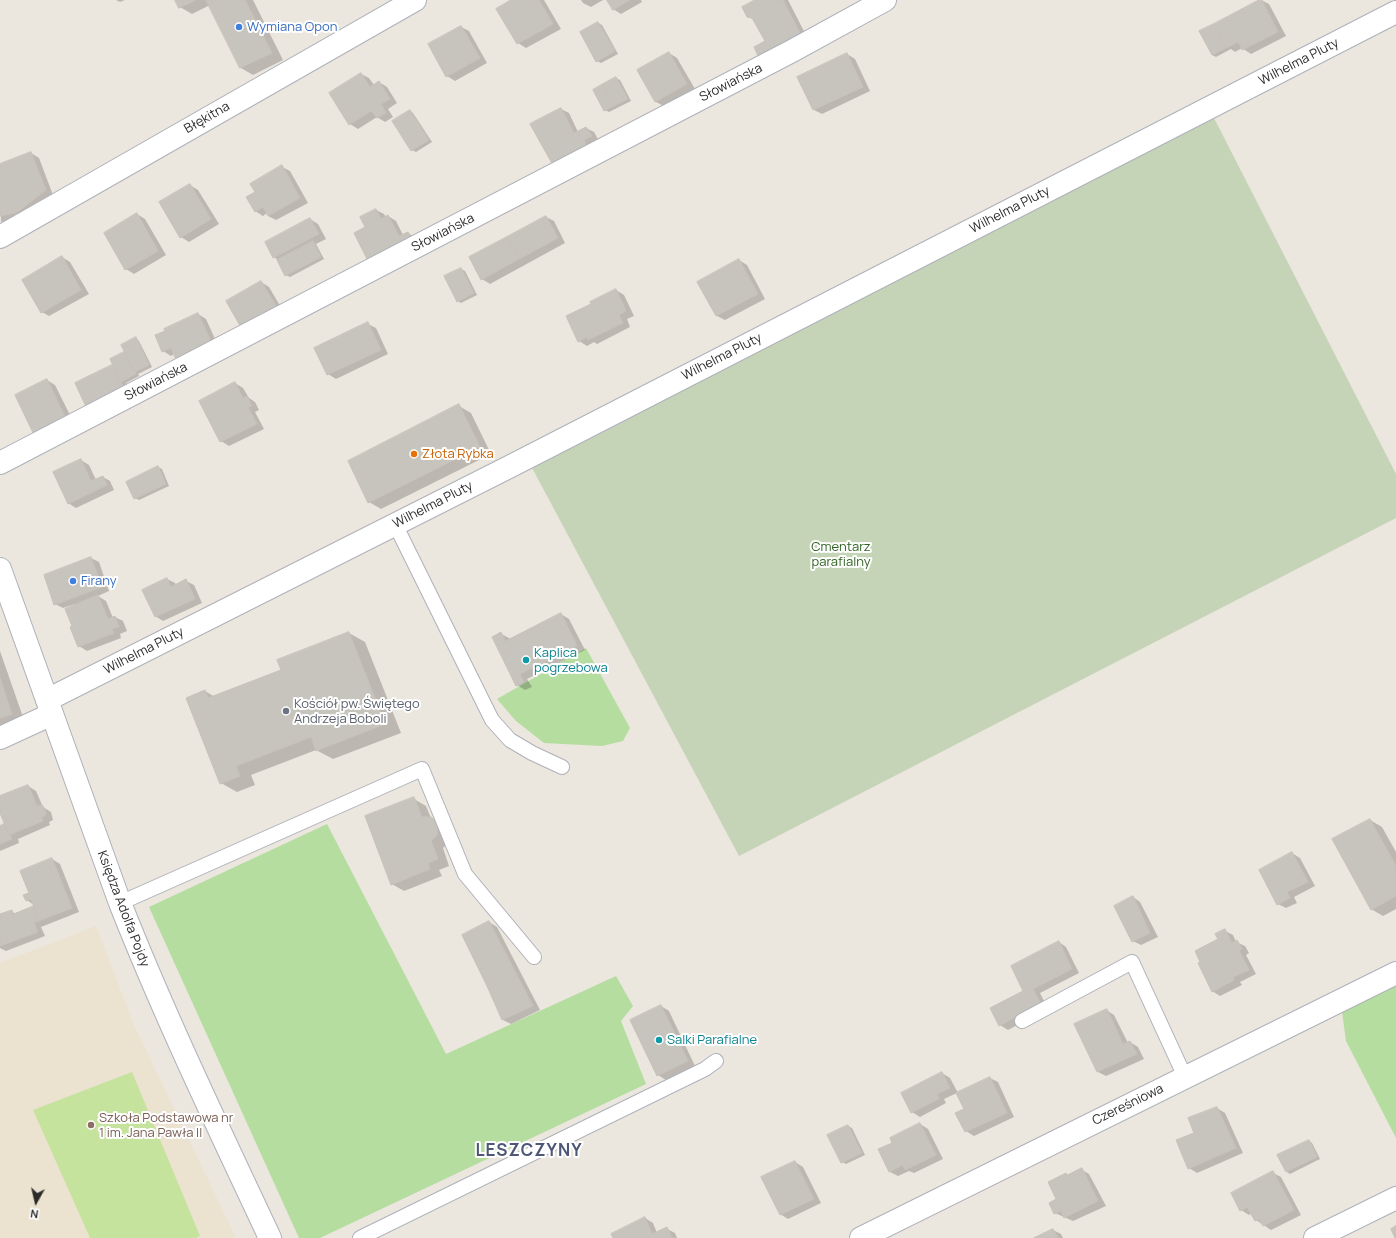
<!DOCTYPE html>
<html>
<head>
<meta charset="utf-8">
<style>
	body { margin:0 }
	#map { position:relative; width:1396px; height:1238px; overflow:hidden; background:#ebe6de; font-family:Manrope,sans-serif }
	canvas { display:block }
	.north { position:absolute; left:16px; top:1182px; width:40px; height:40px; -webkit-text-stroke:3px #fff; paint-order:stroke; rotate:188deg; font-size:11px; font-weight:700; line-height:16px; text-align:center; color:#2b2b2b }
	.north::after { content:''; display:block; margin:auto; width:14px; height:18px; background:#2b2b2b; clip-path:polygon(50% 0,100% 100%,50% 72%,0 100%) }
</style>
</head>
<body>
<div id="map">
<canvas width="1396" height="1238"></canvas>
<div class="north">N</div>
</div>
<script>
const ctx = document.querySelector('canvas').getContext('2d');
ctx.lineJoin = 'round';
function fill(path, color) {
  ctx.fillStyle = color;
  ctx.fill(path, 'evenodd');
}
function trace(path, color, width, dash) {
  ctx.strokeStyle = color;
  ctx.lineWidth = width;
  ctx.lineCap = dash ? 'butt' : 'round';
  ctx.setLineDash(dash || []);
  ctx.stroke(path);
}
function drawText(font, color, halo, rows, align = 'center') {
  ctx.font = font + ' Manrope,sans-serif';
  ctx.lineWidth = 4;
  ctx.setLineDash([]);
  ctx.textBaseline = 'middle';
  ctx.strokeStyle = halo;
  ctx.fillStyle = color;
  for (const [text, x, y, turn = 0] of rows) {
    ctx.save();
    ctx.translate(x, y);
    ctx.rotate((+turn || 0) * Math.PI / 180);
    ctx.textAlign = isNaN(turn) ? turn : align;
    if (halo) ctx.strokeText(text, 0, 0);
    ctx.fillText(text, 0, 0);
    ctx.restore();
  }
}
fill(new Path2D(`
	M96,926L134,1025L236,1238H0V963Z`), '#ebe2d0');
fill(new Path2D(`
	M586,648L630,728L623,741L602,746L544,743L516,721L497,699Z
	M327,824L446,1054L616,976L633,1006L621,1021L646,1084L320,1238H299L149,907Z
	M1396,984V1138L1346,1041L1342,1012Z`), '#b5dda0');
fill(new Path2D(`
	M1214,118L1396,474V518L739,856L530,464Z`), '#c5d4b7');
fill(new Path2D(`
	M132,1072L200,1236L196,1238H90L33,1110Z`), '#c6e39d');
fill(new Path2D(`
	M116,0H125L120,2Z
	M176,0H253L283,60L253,75L241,68L210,5L192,14L180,7Z
	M513,0H544L561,29L526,48L518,43Z
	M581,0H603L591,7L583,3Z
	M608,0H641L642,2L621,14L613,9Z
	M758,0H788L808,39L767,42L755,20L747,16Z
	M1261,0L1269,4L1286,36L1251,54L1242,48L1235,52L1231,49L1216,57L1212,55Z
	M598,23L602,25L618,54L601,63L597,61Z
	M461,27L469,31L487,63L455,81L447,76Z
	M669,53L677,58L695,89L664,106L656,102L638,70Z
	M847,54L855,59L870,91L822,114L814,110L798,78Z
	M361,74L369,78L374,85L379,82L387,87L397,103L388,109L393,117L385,122L377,117L358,129L350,124Z
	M616,78L620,80L631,101L609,112L605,110Z
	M561,109L569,113L578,132L586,128L594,132L599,141L562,171Z
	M410,111L413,113L432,142L416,152L412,150Z
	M31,153L39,158L53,195L25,217L1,222L0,165Z
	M282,167L290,171L308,203L276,220L268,216L267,213L263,216L255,211L256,193Z
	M190,185L198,190L219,224L189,242L181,237Z
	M376,210L384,214L386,217L388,216L396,221L403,235L408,233L416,238L379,269L367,228Z
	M137,214L145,219L166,255L134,274L126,269Z
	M546,217L554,221L565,243L490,284L482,279L470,258Z
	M310,219L318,224L326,239L316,244L324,259L290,277L286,275L278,260L274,257Z
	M62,257L70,262L89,294L49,316L42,312Z
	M739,260L747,265L765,299L725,320L717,316L699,282Z
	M461,269L465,271L477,295L461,303L458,301Z
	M261,282L269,287L286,316L228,301Z
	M616,290L624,295L634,316L627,319L630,327L597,344L594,342L587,346L579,341L593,305Z
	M198,314L206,319L220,350L174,354L171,356L163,351Z
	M368,324L376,328L388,354L336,379L328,374Z
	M136,339L139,341L152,367L138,374L139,376L126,383L133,397L89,410L112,366L115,367L111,359L126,352Z
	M47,380L55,385L75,425L36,436Z
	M235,383L243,388L249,398L255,402L259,410L255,412L264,429L229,446L221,441Z
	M459,406L471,413L491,454L381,509L369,502Z
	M81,460L89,465L96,480L103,477L110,481L114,490L76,508L68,503Z
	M158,467L162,469L169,486L139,500L135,498Z
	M91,558L99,562L109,591L98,596L106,601L113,618L115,617L123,621L127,631L120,634L121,638L87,651L79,646L73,627L75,604L63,608L55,604Z
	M167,579L175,583L176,585L186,581L194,585L202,603L163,621L155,616Z
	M561,614L569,619L585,650L527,679L532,687L525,690L517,685L501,634L509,638L510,640Z
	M349,633L365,642L401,733L333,759L316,750L251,775L255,785L237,792L221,783L205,691L215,697L282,670Z
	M0,651L24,720L0,729Z
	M28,786L36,791L43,807L51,812L53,820L49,822L50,825L18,839L19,843L0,851V827L6,825L0,811V797Z
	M414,799L426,806L431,818L443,825L449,842L443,848L449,866L439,870L442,876L404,891L392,884Z
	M1370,820L1382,827L1396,852V909L1383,916L1371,909Z
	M1292,853L1300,858L1315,886L1294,897L1297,903L1286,908L1278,904Z
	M52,859L60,864L79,912L41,927L45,936L6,951L0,948V915L11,911L16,914L35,906L27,900Z
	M1133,897L1140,902L1158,937L1141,945L1133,941Z
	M489,922L497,927L540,1010L511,1024L503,1020L488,986Z
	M1225,931L1233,935L1236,942L1245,946L1249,953L1246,955L1256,974L1240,982L1242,985L1220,996L1212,991L1219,940Z
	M1059,942L1066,947L1079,973L1040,993L1048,1009L1008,1030L1000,1025Z
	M661,1006L669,1011L695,1066L666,1080L658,1075Z
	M1106,1010L1114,1015L1128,1043L1130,1042L1138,1047L1144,1059L1106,1076L1098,1072L1076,1024Z
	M942,1073L950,1078L958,1093L990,1078L998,1082L1014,1117L974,1136L966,1131L965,1109L957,1093L944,1099L946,1103L920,1117L912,1112Z
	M1217,1108L1225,1113L1243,1153L1197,1173L1189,1168L1195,1134Z
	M920,1124L928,1129L943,1159L914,1173L909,1171L898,1176L890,1172L879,1150L893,1143Z
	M848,1126L852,1128L865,1155L846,1164L842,1162Z
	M1309,1141L1312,1143L1320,1159L1290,1174L1287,1172Z
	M795,1162L803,1167L821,1203L788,1219L780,1214Z
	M1082,1170L1089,1174L1106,1206L1073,1221L1055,1213L1057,1200L1066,1174L1069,1176Z
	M1273,1173L1281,1177L1301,1215L1271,1230L1256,1220L1252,1213L1249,1215L1241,1210Z
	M645,1218L653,1223L657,1233L667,1229L675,1233L677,1238H614Z
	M1053,1230L1061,1234L1063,1238H1036Z`), '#0003');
const building = new Path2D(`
	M175,0H196L179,8Z
	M206,0H245L272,53L240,68Z
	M511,0H539L553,24L517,44L496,9Z
	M607,0H630L613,10Z
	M755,0H783L801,35L759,58L754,47L765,41L752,18L747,17L742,7Z
	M1259,0H1262L1278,32L1242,50L1238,42L1226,48L1214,24Z
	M598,22L615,51L596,62L580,32Z
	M1214,24L1226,48L1212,55L1199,31Z
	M461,26L480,58L446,77L428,44Z
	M669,52L687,84L655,102L637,70Z
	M847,53L863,87L813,110L797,77Z
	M361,73L370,87L379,81L390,99L381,104L386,113L377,118L371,111L349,125L329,93Z
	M616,77L628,99L614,106L603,84Z
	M603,84L614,106L604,111L593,90Z
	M561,108L574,133L586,127L592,136L584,140L588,149L554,167L530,124Z
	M410,110L429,140L411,151L392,121Z
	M31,152L46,190L16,213L0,216V164Z
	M282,165L300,198L268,216L263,207L255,212L246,197L255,192L250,184Z
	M190,184L211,219L180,238L159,202Z
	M376,209L381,219L388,215L399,236L408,232L414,243L370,265L354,233L365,227L360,217Z
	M137,213L158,251L125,270L104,233Z
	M546,216L558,238L519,259L507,237Z
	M310,218L319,234L273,258L265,242Z
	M507,237L519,259L481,280L469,257Z
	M313,241L321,257L285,276L277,260Z
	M62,256L81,290L41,313L22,280Z
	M739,259L758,294L716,316L697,282Z
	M461,268L474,293L457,302L444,276Z
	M261,281L279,311L243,331L226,301Z
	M616,289L626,311L619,315L623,323L588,340L587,337L578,342L566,316L591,304L590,302Z
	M198,313L213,346L177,362L171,348L162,352L155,335L165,331L164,329Z
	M368,322L381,350L327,375L314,348Z
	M136,337L149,365L135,372L121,345Z
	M124,352L136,374L121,382L110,359Z
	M112,365L126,392L88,411L75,383Z
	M47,379L67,421L35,437L15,395Z
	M235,382L243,398L247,396L252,406L248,407L257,424L220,442L199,401Z
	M459,404L480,447L368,503L348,461Z
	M81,459L91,481L103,476L107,485L68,504L53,472Z
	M158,466L166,484L134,499L126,482Z
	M91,557L102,587L54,605L44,575Z
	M167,578L171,587L186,579L195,599L155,617L142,590Z
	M98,595L108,619L115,616L119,627L112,629L114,633L78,647L70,627L72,626L65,609Z
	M561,613L577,646L520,674L524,682L516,686L492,637L501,632L505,641Z
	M349,632L385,724L316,751L311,737L236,766L240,776L220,784L186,698L205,690L208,698L281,670L277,660Z
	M0,678L12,714L0,718Z
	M28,785L37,806L40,805L43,806L46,812L45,816L41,817L43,821L9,835L0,813V796Z
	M414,797L422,817H431L435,820L438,825L437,835L431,841L438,859L428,863L430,869L391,885L365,816Z
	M1370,819L1396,866V896L1371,910L1332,839Z
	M4,824L12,839L0,844V826Z
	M1292,852L1308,882L1287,892L1290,898L1277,905L1259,870Z
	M52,858L72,908L39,921L31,899L26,901L23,895L29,893L20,871Z
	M1133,896L1150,933L1132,942L1114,906Z
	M34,906L39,921L34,922L38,932L0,946V914L12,910L13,914Z
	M489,921L533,1006L502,1020L487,986L462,935Z
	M1225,929L1232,943L1237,940L1242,949L1239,950L1249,970L1233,977L1234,980L1212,992L1198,963L1200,962L1195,951L1218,939L1215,934Z
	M1059,941L1072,969L1033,989L1041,1004L999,1026L990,1008L1023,991L1011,966Z
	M661,1005L688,1061L657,1076L630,1020Z
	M1107,1009L1123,1044L1130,1041L1137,1054L1097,1072L1074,1024Z
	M942,1072L950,1088L937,1094L939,1099L911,1113L901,1093Z
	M990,1077L1007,1113L965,1132L955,1113L964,1109L956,1093Z
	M1217,1107L1236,1148L1188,1169L1176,1140L1194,1133L1188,1118Z
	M920,1123L936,1155L905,1170L903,1165L889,1172L878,1149L892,1143L890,1138Z
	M848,1125L862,1153L841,1163L827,1135Z
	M1309,1140L1317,1157L1286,1172L1277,1155Z
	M795,1161L814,1199L780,1215L761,1177Z
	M1082,1168L1098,1201L1064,1218L1061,1211L1054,1214L1049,1203L1056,1199L1048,1182L1066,1173L1067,1175Z
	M1273,1171L1294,1210L1263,1226L1259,1219L1255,1221L1247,1207L1240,1211L1231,1193Z
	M645,1217L652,1234L667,1227L672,1238H613L611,1234Z
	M1396,1226V1238H1395L1391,1229Z
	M1053,1229L1058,1238H1034Z`);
fill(building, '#c7c4bd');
trace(building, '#c7c1b8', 1);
const service = new Path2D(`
	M395,524L492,720L510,740L532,753L562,767
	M120,903L422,769L465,874L534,957
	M1022,1021L1132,962L1185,1077
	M360,1238L705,1069L716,1061`);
const minor = new Path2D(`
	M0,237L415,0
	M0,463L792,51L885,0
	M47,700L509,467L1396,12
	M0,738L52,714
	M861,1238L1396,973
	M1315,1238L1396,1198`);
const tertiary = new Path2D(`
	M0,569L120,903C165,1017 218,1127 270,1238`);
trace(service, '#afb1ba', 16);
trace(minor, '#afb1ba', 24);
trace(tertiary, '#afb1ba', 24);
trace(service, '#fff', 14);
trace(minor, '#fff', 22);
trace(tertiary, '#fff', 22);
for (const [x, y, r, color] of [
	[239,27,4,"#3f7fe0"],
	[414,454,4,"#e8710a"],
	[73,581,4,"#3f7fe0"],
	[526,660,4,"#0f9aa8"],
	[286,711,4,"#6b7280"],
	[659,1040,4,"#0f9aa8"],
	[91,1125,4,"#8d6e63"]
]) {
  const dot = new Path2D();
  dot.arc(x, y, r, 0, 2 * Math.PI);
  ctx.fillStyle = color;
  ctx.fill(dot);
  trace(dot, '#fff', 1.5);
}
drawText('13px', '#366cbe', '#fff', [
	["Wymiana Opon",247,27],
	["Firany",81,581]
], 'left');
drawText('13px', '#2b2b2b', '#fff', [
	["Wilhelma Pluty",1299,62,-27],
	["Słowiańska",731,83,-27],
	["Błękitna",207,118,-30],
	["Wilhelma Pluty",1010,210,-27],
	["Słowiańska",443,233,-27],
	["Wilhelma Pluty",722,357,-27],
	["Słowiańska",156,382,-27],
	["Wilhelma Pluty",433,505,-27],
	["Wilhelma Pluty",144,651,-27],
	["Księdza Adolfa Pojdy",123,909,69],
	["Czereśniowa",1128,1105,-26]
]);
drawText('13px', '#c56008', '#fff', [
	["Złota Rybka",422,454]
], 'left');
drawText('13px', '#2f6221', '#fff', [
	["Cmentarz",841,547],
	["parafialny",841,562]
]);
drawText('13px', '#0d838f', '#fff', [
	["Kaplica",534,653],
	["pogrzebowa",534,668],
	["Salki Parafialne",667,1040]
], 'left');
drawText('13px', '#5b616d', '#fff', [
	["Kościół pw. Świętego",294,704],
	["Andrzeja Boboli",294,719]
], 'left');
drawText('13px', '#785e54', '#fff', [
	["Szkoła Podstawowa nr",99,1118],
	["1 im. Jana Pawła II",99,1133]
], 'left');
ctx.letterSpacing = '1px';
drawText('bold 17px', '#4f5777', '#fff', [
	["LESZCZYNY",529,1151]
]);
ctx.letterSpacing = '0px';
</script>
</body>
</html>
